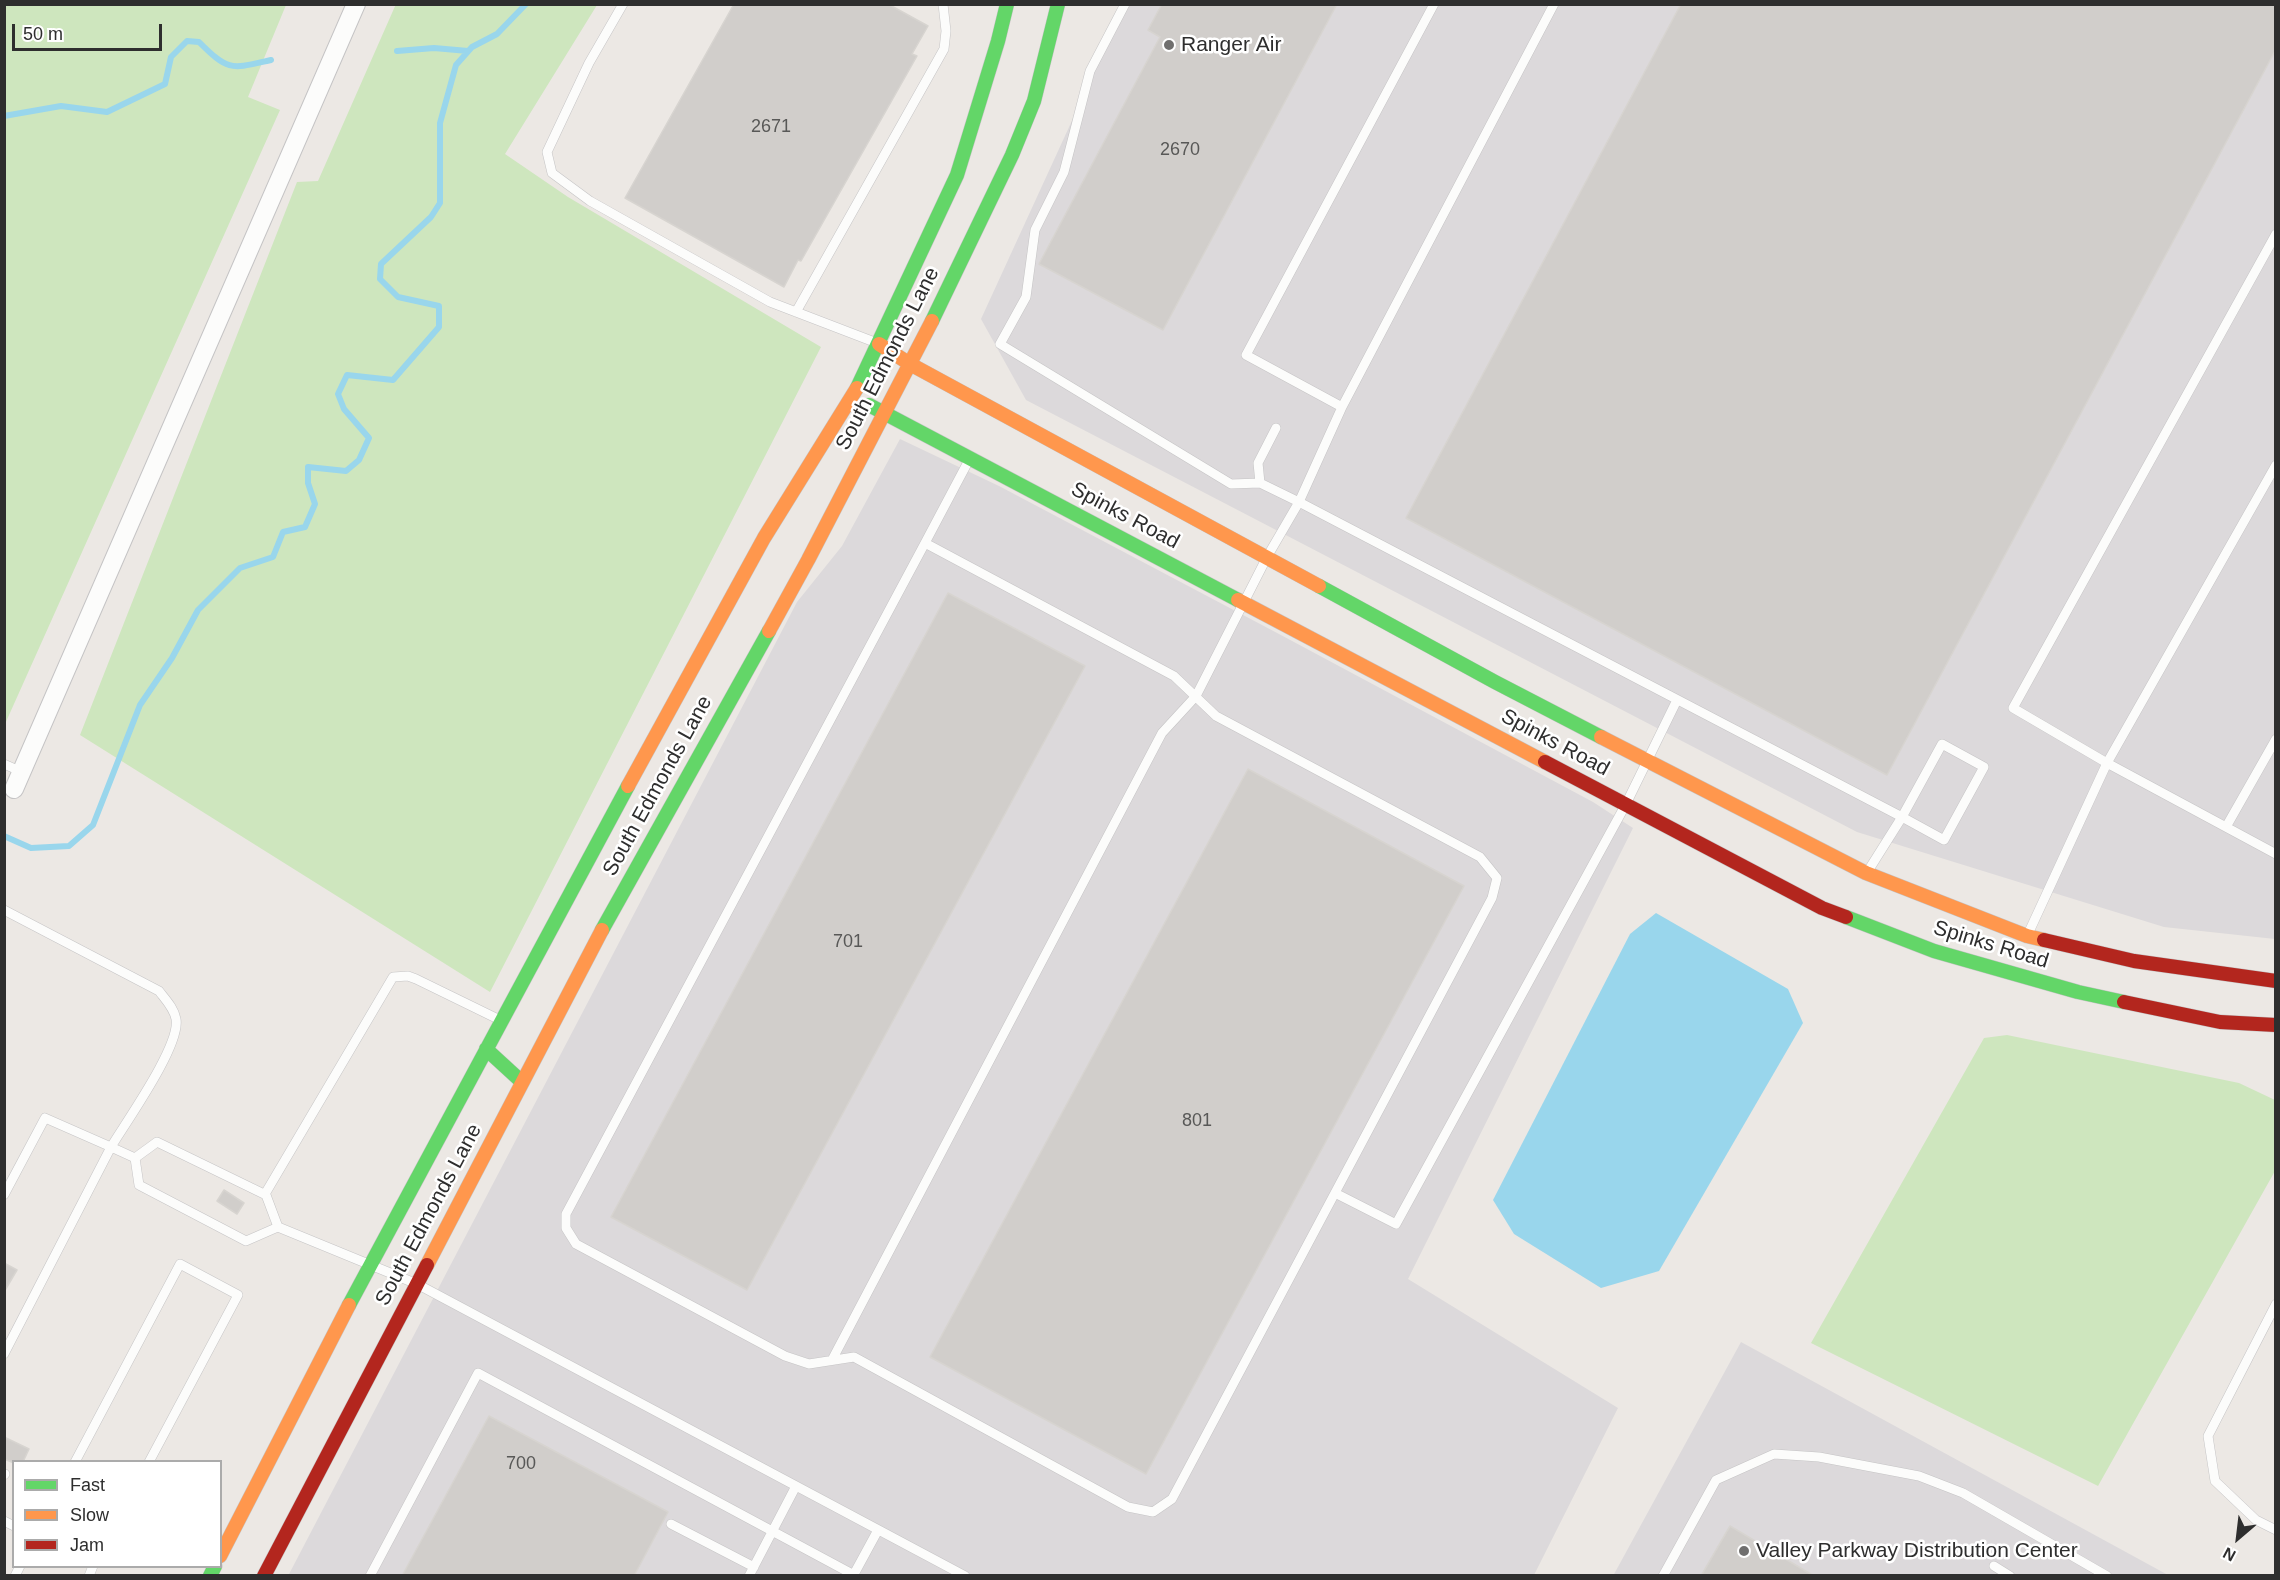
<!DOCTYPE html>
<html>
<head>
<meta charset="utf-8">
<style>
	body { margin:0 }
	#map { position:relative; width:2280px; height:1580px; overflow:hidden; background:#ece8e4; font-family:Arial,sans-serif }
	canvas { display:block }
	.frame { position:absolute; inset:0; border:6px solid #2e2e2e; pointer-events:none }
	.legend { position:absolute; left:12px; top:1460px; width:210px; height:108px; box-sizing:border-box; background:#fff; border:2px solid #ababab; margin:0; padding:8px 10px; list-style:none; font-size:18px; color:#2e2e2e }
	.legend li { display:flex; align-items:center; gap:12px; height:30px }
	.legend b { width:30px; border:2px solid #ababab }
	.north { position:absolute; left:2208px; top:1508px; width:60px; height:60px; -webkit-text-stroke:4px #fff; paint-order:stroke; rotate:208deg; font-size:16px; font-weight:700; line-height:24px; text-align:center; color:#2e2e2e }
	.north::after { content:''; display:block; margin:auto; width:21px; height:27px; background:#2e2e2e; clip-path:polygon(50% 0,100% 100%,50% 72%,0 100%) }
	.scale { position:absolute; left:12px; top:24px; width:150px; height:27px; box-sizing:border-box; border:3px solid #2e2e2e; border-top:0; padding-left:8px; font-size:18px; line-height:21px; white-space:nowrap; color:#2e2e2e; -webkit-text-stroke:4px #fff; paint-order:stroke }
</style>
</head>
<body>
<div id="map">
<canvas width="2280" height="1580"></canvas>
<div class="frame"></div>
<ul class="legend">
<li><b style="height:8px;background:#63d668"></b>Fast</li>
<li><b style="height:8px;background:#ff974d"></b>Slow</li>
<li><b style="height:8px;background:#b3261e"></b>Jam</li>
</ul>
<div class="north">N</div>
<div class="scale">50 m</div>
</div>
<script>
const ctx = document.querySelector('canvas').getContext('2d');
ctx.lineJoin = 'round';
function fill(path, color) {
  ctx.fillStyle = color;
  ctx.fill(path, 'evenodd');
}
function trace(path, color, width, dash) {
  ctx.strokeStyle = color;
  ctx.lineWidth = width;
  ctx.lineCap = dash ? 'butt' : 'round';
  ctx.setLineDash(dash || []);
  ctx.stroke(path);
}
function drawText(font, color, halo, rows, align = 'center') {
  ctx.font = font + ' Arial,sans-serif';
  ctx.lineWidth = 5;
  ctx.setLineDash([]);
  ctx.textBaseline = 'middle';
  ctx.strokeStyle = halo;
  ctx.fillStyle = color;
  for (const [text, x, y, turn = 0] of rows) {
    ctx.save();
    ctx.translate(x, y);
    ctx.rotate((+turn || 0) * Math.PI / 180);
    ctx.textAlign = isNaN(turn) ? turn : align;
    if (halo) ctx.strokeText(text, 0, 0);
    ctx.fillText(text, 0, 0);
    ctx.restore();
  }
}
fill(new Path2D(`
	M1125,5H2275V939L2164,927L1857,832L1026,400L981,319Z
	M900,439L999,486L1279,634L1593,802L1633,828L1408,1279L1618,1408L1534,1575L288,1576L797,602L842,546Z
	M1741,1342L2168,1575L1613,1576Z`), '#dcd9db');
fill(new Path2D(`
	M5,4L286,5L248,97L280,110L5,724Z
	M396,4L597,5L505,154L568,197L821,347L490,992L80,735L297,182L318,181Z
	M2007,1035L2239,1083L2275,1100V1171L2098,1486L1811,1343L1984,1038Z`), '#cee6be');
fill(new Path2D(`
	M1656,913L1788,989L1803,1023L1659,1271L1601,1288L1514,1234L1493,1200L1630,934Z`), '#99d6ec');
trace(new Path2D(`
	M397,51L434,48L468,51
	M4,116L61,106L107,112L165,84L171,57L187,41L199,42C229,72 231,69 271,60
	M4,836L31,848L69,846L93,825L140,705L172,658L198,610L240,568L273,557L283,532L305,527L315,504L308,483V467L346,471L359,460L369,438L344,409L338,394L347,375L393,380L439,327V306L398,297L380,279L381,264L431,217L440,203V123L456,65L472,47L497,34L526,4`), '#99d6ec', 6);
const building = new Path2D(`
	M734,4H888L928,26L912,54L917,56L801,261L798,260L784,287L625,198Z
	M1162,4H1337L1163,330L1039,264L1160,37L1148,30Z
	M1681,4H2276V49L1887,775L1406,518Z
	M948,593L1085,666L747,1290L611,1217Z
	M1248,769L1464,886L1146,1474L930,1357Z
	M224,1190L244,1203L237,1214L217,1201Z
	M4,1263L17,1270L4,1292Z
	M489,1416L668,1512L634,1576H402Z
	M4,1437L29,1449L23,1462L14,1463L4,1459Z
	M1730,1526L1814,1576H1701Z`);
fill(building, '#d1cecb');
trace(building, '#d7d4d0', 1.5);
const lane = new Path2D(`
	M623,4L589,63L547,152L552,173L590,201L770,302L877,343
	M1434,4L1246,355L1342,407L1299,502L1902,817L1944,840L1984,767L1942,744L1902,817L1868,871
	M796,312L944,49L946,31L943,4
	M1342,407L1554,4
	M2276,465L2107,763L2276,854
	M1260,483L1258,463L1276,428
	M925,543L1174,676L1216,716L1480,857L1497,878L1492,898L1172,1499L1153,1512L1128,1507L854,1357L809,1364L785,1356L576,1244L566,1228V1214L925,543L969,460
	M4,764L22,772
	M2226,827L2276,739
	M4,910L159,991C165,999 174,1008 176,1019C181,1045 126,1122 111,1147L135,1158
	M2028,934L2107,763L2013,708L2276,234
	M157,1142L266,1195L278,1227L246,1241L139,1185L135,1158Z
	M1335,1193L1396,1224L1626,804L1677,700
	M265,1194L393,977L408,976L416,979L500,1020
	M4,1195L45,1118L111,1147L4,1354
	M278,1227L417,1284L965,1576
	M2276,1304L2208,1436L2215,1481L2256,1520L2276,1530
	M832,1360L1162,733L1196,696L1267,557L1299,502L1260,483L1231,484L1000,344L1026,297L1035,230L1064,172L1090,71L1125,4
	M75,1462L180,1264L238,1295L149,1462
	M4,1475L5,1474
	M4,1521L14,1526
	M671,1524L754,1567
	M1994,1566L2010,1576
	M15,1576L20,1566
	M89,1576L93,1566
	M370,1576L478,1373L854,1575
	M749,1576L796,1486
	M853,1576L878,1530
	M1663,1576L1716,1480L1774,1454L1819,1457L1919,1476L1963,1493L2107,1576`);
const street = new Path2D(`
	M14,789L356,4`);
const fast = new Path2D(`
	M932,321L1012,155L1034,101L1058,4
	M857,388L957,175L998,41L1007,4
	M869,405L1238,600
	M1319,586L1495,682L1601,737
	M1846,917L1934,951L2078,992L2124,1002
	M602,930L769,631
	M486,1049L522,1082
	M349,1305L628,786
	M210,1576L215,1566`);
const slow = new Path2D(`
	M879,344L910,364L1319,586
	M1238,600L1545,762
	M769,631L808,560L932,321
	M1601,737L1866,873L2027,936L2044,940
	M628,786L764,538L857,388
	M427,1265L602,930
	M220,1556L349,1305`);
const jam = new Path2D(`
	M1545,762L1822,908L1846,917
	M2044,940L2134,961L2276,981
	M2124,1002L2220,1022L2276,1025
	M264,1576L427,1265`);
trace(lane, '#c5c4c5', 10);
trace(street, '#c5c4c5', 20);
trace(fast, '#c5c4c5', 15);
trace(slow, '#c5c4c5', 15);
trace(jam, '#c5c4c5', 15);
trace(lane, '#fcfcfb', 9);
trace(street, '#fcfcfb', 18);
trace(fast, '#63d668', 14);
trace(slow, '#ff974d', 14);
trace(jam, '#b3261e', 14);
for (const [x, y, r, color] of [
	[1169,45,6,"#706f6e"],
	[1744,1551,6,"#706f6e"]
]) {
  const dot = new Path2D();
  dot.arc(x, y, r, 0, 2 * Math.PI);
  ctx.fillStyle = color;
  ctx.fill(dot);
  trace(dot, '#fff', 2);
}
drawText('18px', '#585857', null, [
	["2671",771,127],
	["2670",1180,150],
	["701",848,942],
	["801",1197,1121],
	["700",521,1464]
]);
drawText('21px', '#2e2e2e', '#fff', [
	["Ranger Air",1181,45],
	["Valley Parkway Distribution Center",1756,1551]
], 'left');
drawText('21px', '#2e2e2e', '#fff', [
	["South Edmonds Lane",888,359,-63],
	["Spinks Road",1125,516,28],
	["Spinks Road",1555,743,28],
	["South Edmonds Lane",658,786,-61],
	["Spinks Road",1991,945,17],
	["South Edmonds Lane",429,1215,-62]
]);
</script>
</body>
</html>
